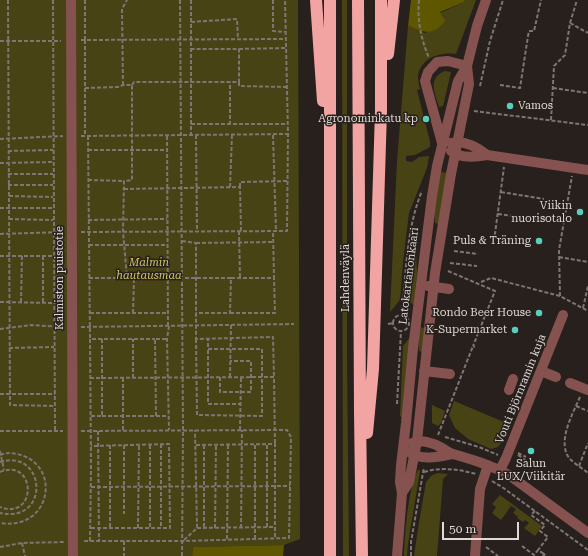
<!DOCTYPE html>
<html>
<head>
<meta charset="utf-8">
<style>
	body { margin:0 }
	#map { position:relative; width:588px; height:556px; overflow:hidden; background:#28201c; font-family:"Roboto Serif",serif }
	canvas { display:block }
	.scale { position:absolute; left:442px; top:522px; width:77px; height:18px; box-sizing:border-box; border:2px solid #dfdad7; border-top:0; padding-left:5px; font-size:12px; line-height:14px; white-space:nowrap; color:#dfdad7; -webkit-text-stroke:3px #28201c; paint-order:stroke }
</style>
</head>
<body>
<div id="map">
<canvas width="588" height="556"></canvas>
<div class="scale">50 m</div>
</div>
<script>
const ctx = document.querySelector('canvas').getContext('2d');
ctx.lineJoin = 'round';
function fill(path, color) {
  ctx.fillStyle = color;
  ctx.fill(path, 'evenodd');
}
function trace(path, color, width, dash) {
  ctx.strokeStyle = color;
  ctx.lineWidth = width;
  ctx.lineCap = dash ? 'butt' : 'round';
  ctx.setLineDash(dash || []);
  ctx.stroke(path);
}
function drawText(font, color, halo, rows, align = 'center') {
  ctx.font = font + ' "Roboto Serif",serif';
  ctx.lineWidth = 3;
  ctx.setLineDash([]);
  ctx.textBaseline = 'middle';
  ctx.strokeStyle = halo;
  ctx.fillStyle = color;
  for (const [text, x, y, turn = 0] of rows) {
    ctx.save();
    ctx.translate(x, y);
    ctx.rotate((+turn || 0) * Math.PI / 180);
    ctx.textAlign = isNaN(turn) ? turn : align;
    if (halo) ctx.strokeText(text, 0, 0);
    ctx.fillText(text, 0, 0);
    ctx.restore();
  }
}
fill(new Path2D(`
	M0,0H298L300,539L284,545L193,547L192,556H0Z
	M342,0H347V357L349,556H343Z
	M465,0H476L456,54C441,52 421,57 418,76C418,80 419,85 420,89L417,90L430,142V147L415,155L406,156V161L412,162L419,157L429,156L427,168L409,213L403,262L400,300L390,312L397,161L408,26L426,33L440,13L464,2Z
	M445,71L451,72L444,102L443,106L439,107C435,93 427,78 445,71Z
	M440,172L448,173L438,224L435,223L434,205Z
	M412,252H416L417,273L414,305L408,301Z
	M418,327L425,328L423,352L419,351L418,334Z
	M411,336L402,417L400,416L403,346Z
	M454,401L511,425L502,442L498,447L491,449L468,439L455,428L449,415Z
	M432,405L445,411L441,423L438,426L432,423Z
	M419,469L420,471L408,544L407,556H404C404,540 409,478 419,469Z
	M438,473L448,474L443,479L437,556H414L419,522L426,482L432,475Z
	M500,495L542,526L535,536L524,528L529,523L525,520L523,522L517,518L518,517L513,513L516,509L511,506L501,520L492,513L496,507L492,504Z`), '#484314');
fill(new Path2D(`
	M411,0H465L464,2L440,12L445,21C432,37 424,32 408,26Z
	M284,545L283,556H192L193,547Z`), '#5f5600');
trace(new Path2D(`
	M8,0L10,405L55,406
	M53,0L55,431
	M85,0V40
	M180,0L183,430L182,556
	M191,0V135
	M273,0V31L286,32
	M419,0C417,20 421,39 429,58
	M191,22L237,19L238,39
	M570,23L588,33
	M81,40L286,39
	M85,40V136
	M0,41H61
	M239,49L286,48
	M239,82V86L287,87
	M123,85L122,9L127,0
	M132,85L134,82H239V49H191
	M500,85L520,88L528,36L529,31H534L541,0
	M480,86L490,41L503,0
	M85,88L119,87L123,85H132V180L124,181L123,231L127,278
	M553,88L588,93
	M474,111L588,125
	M551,120L554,66L565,55L570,23L577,0
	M191,124H288
	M230,125V82
	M196,135L197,231
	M273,135L276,231
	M81,136L288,134
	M88,136L90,339
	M167,136L168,326
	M0,139L63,136
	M88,150H167
	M8,151L53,150
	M0,163L53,162
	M8,174H53
	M88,180L124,181
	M8,185H53
	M230,187L232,135
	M240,187V182L287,181
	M124,189L240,187L241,231
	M501,192L544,199
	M9,196L53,197
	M0,208H53
	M498,214L541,220
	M9,219L53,220
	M88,220L167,219
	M239,231L240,278
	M81,232L287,231L288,134L285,0
	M0,234L63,232
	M182,241L196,243V339L273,337L274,377
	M494,241L504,167
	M196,243L274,242
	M89,245H167
	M454,251L478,254
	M0,256H54
	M43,256V302
	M559,257L588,262
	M450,263L477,266
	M448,271L495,291L473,346
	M89,278H231L230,313H196
	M231,278H274L273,231
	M481,282L491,278L560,296L588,311
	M560,296L559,250L572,176
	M0,302L54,303
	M21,302L22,256
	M583,308L588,286
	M90,313H168
	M133,313L134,279
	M230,313H275L274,278
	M402,315C406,274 406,229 422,191
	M393 323a8 8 0 1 1 16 0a8 8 0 1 1-16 0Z
	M388,324L393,323
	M169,326L167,339L169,430
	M81,327L294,324
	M0,329L31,325L63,327
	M196,339L197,415L262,416V349H208V338
	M9,348L54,347
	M208,350V404H241
	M220,377V392H251V361H230
	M230,377L231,325
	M90,378L274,377L275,444
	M123,378V431
	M133,378V339
	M0,394H55
	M580,397C573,413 556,443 570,459C575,464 582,468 588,473
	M397,404L401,331
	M576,406L588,411
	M91,416H102V339
	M102,416H168
	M156,416L155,339H167
	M240,430L241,377
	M0,431H63
	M81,431L287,430L291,437L289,538L183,541H83
	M98,431L99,541
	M438,435L473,346L475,347
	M445,437L479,447L498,455
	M161,444V527
	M110,445V527
	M124,445V514
	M150,445V528
	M196,445L275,444V538
	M204,445V528
	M267,445V527
	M0,451L4,470
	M518,453L526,457
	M0,455C7,452 14,453 21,455C62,468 50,531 0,523
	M518,455L529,463
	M0,462C46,448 51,524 0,513
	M579,466L588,443
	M0,472C36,457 38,521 0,507
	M424,472C441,467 458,469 476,474
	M532,477L536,470
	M492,481L502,487L588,550
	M91,487L290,486
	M535,511L531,515L545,525L540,531L548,537L538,550
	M91,528H170L169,444L91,446
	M138,528L139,445
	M197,528L275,527
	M215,528L216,444
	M241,528L242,430
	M227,539L228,444
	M255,539V444
	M184,540L197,528L195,430
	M90,541L91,467L90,339H155
	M124,541V556
	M22,543L25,556
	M522,546L534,555L538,550L544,554
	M0,547L22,543L64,542
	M486,547L498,556
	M411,556V542L424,467
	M543,556L544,554L546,556`), '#7d7673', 2, [4, 2]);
trace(new Path2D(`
	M71,0L73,556
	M442,143L425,81L428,72L437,62L448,61L467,66
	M451,143C465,140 477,147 487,155
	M451,151C460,159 476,157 487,155L588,170
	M428,286L449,289
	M424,371L450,374
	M541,371L556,377
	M570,383L588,390
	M509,390L513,379
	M412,443C421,439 434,443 442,448C446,450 449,453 453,454C473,460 491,465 509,475L588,533
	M409,452C421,461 438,457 452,454
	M500,470L506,458L563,315
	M402,493L409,482L417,441L435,273L451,174L469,84L467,66
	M397,556L402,493L400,482L401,465L406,423L413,348L432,196L437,166L458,81L467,66L477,26L486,0
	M475,556L480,489L488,465`), '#855250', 10);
trace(new Path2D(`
	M316,0L323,101
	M330,0V556
	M358,0L360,413L362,556
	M388,54L394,0
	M367,433L373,369L381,111V0`), '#f1a4a1', 12);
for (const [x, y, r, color] of [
	[510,106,4,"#5acebe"],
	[426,119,4,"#5acebe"],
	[580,212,4,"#5acebe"],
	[539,241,4,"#5acebe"],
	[539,313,4,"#5acebe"],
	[515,330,4,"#5acebe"],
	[531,451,4,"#5acebe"]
]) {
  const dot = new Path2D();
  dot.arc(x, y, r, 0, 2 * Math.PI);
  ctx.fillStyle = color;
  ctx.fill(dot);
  trace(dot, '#28201c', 1.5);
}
drawText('11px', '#dfdad7', '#28201c', [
	["Vamos",518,106,"left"],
	["Agronominkatu kp",418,119],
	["Viikin",572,206],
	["nuorisotalo",572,219],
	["Puls & Träning",531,241],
	["Rondo Beer House",531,313],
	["K-Supermarket",507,330],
	["Salun",531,464,"center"],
	["LUX/Viikitär",531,477,"center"]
], 'right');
drawText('italic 11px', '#d2c55f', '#28201c', [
	["Malmin",149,263],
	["hautausmaa",149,276]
]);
drawText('11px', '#dfdad7', '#28201c', [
	["Latokartanonkaari",409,276,-83],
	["Kalmiston puistotie",60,278,-90],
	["Lahdenväylä",346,278,-90],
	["Vouti Björnramin kuja",521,389,-68]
]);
</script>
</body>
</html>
